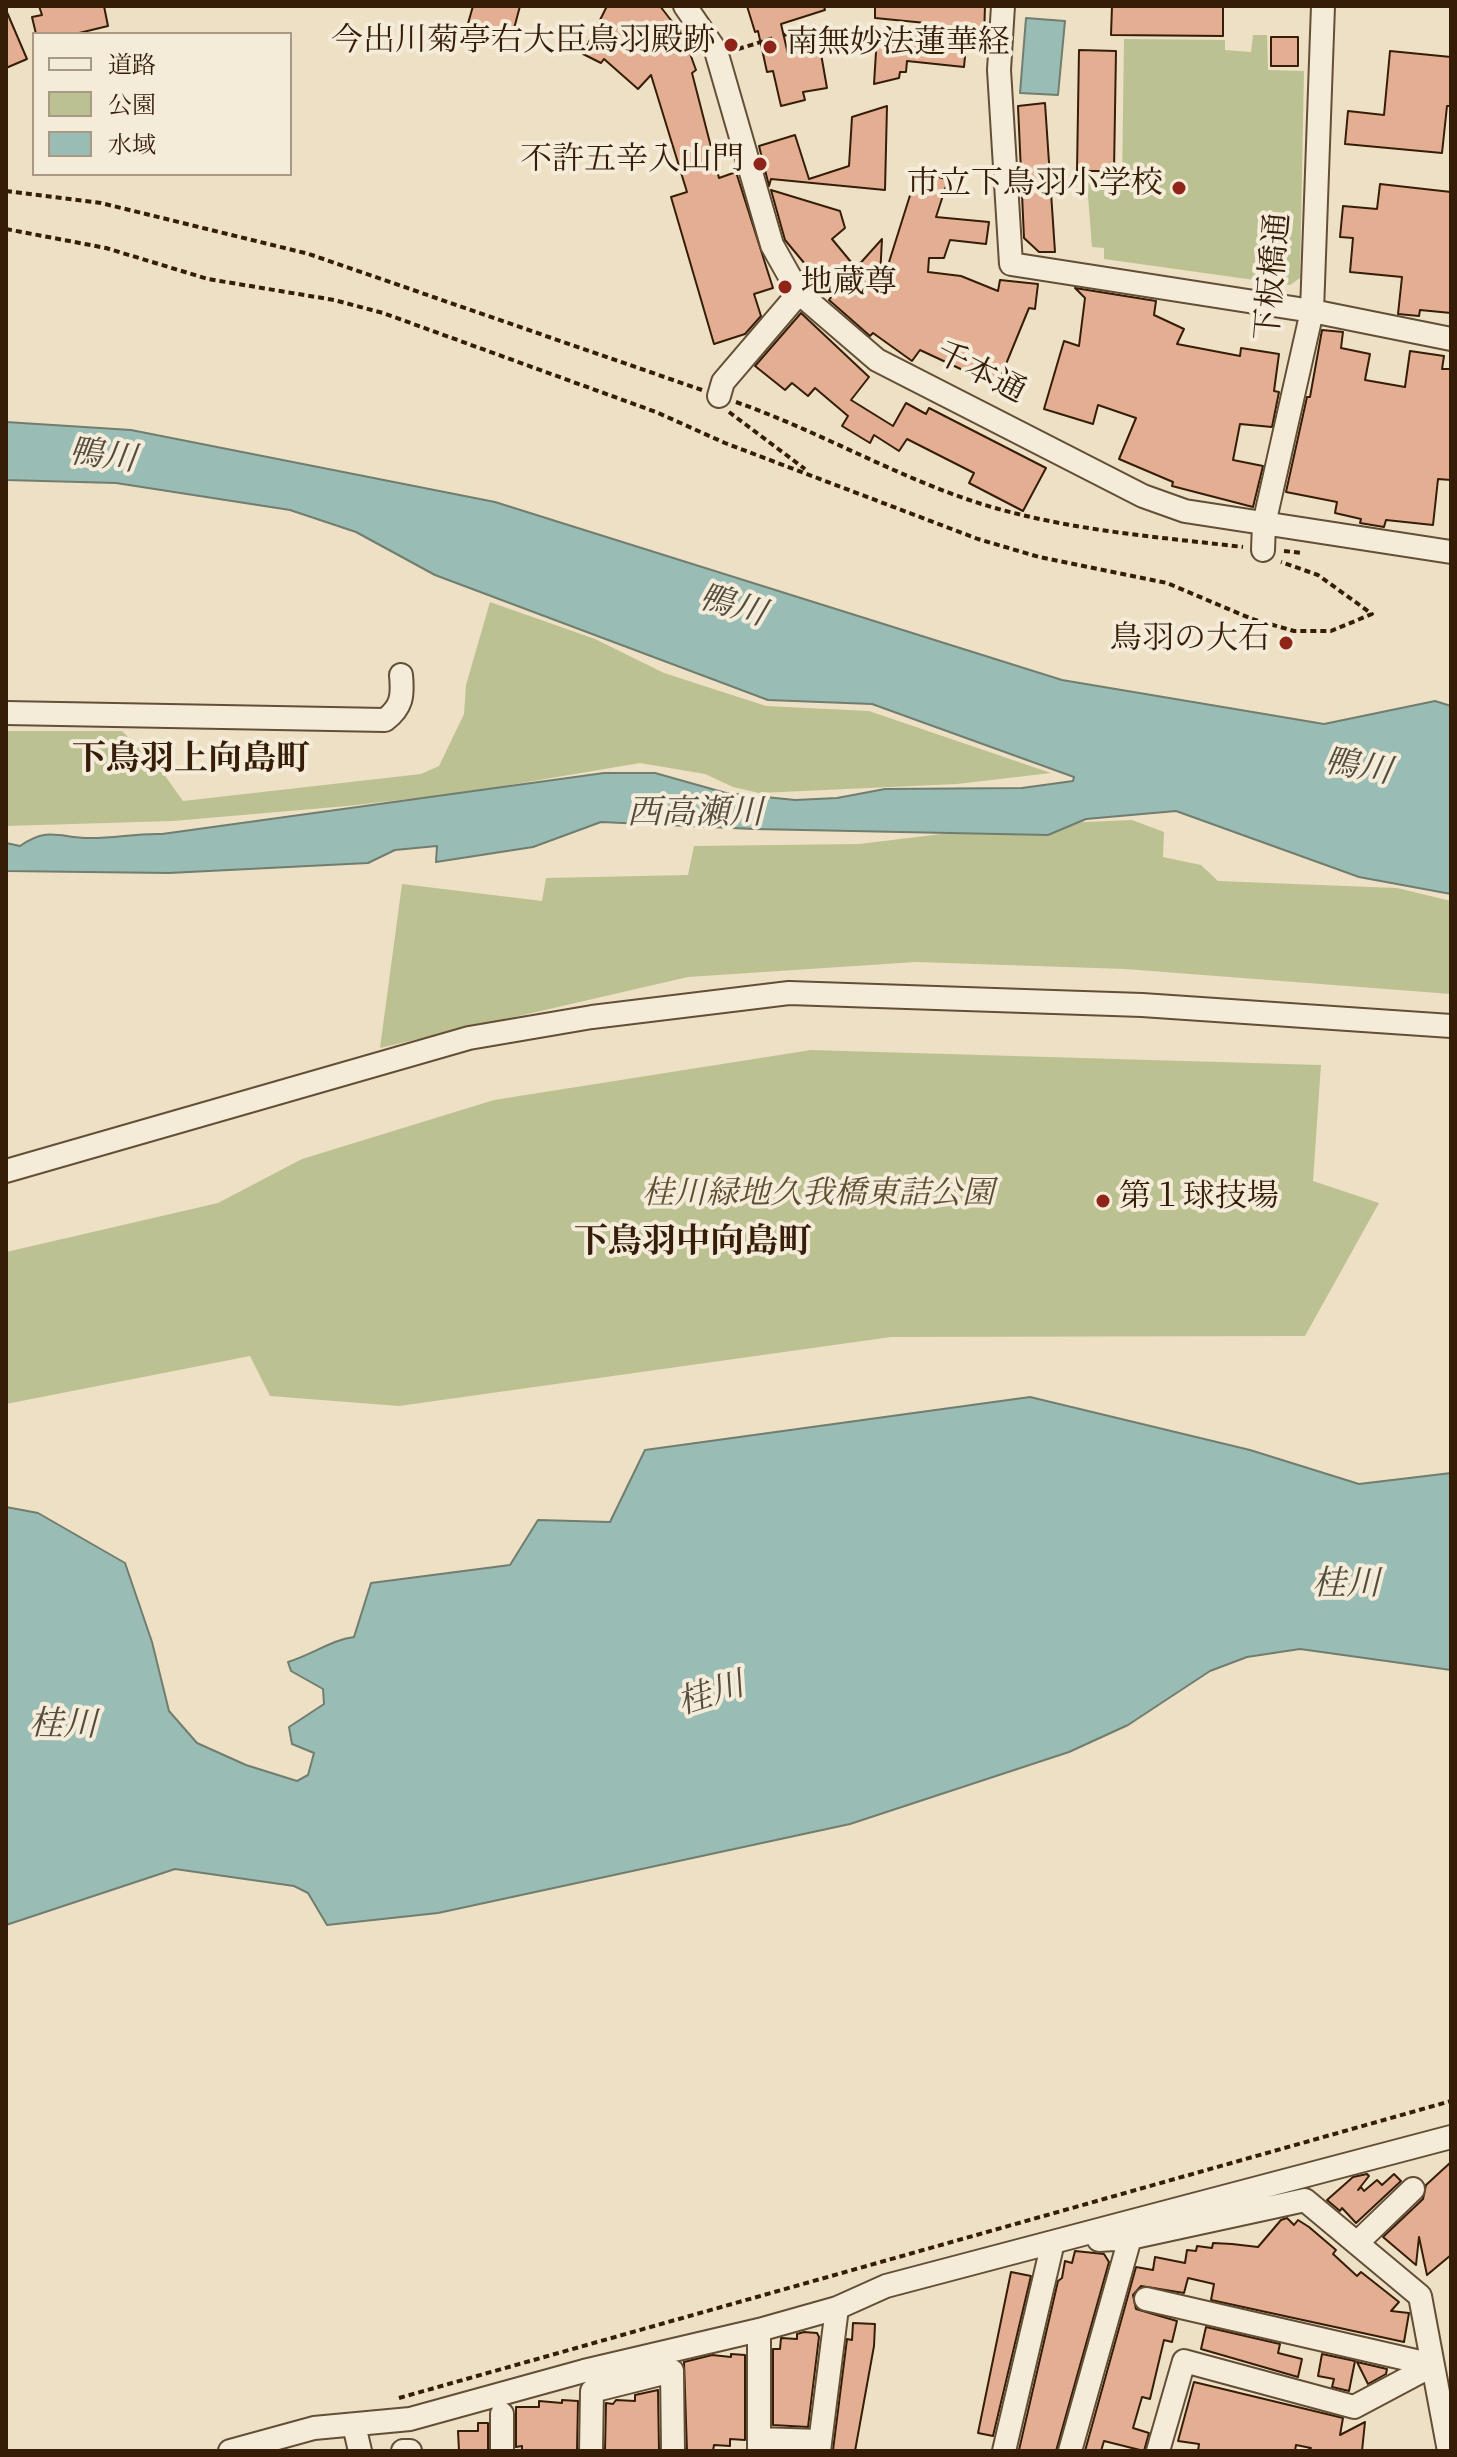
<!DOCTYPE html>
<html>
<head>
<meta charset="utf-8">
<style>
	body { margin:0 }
	#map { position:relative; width:1457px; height:2457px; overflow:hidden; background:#eee0c5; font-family:"Sorts Mill Goudy","Noto Serif JP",serif }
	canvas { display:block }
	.frame { position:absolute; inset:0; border:8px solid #351d07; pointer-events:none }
	.legend { position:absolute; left:32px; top:32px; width:260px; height:144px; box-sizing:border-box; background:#f4ebd9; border:2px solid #a89985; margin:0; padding:10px 14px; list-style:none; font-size:24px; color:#351d07 }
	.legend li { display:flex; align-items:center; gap:16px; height:40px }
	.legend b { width:40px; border:2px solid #a89985 }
</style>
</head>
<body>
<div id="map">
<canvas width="1457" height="2457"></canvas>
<div class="frame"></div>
<ul class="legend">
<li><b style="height:10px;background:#f4ebd9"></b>道路</li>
<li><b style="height:22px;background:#bcc192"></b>公園</li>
<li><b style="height:22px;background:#99bdb4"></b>水域</li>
</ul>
</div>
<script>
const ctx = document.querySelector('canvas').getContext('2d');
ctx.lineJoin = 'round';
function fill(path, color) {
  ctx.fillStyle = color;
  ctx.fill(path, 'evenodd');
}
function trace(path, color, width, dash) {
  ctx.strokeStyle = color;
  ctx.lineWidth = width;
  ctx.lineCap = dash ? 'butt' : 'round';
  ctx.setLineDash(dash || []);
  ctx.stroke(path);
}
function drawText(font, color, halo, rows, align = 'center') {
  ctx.font = font + ' "Sorts Mill Goudy","Noto Serif JP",serif';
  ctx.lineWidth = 8;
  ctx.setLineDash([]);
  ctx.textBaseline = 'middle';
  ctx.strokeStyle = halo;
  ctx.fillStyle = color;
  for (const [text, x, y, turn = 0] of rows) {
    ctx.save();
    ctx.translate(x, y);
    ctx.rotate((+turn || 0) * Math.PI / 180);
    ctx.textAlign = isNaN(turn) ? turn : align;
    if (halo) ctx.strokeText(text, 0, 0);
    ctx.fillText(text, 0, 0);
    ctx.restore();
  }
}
fill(new Path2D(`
	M1253,35H1267L1268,70L1304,71L1300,278L1290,285L1104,259V248L1092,247L1087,183L1122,182L1124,39L1225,40V50L1251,52Z
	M490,602L595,639L664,673L766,706L869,711L1051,773L957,784L759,793L733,787L705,774L640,763L463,793L347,806L173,821L6,826V731H122L158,766L183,801L421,774L439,766L464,714L466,685Z
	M1132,820L1164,832L1163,857L1201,865L1218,881L1397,888L1451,901V994L1125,969L916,962L688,977L380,1048L402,884L542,901L546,878L688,875L694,846L859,844L1016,825Z
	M811,1050L1321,1065L1313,1181L1379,1203L1305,1336L891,1337L399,1406L270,1396L250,1356L6,1404V1252L218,1203L302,1159L494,1100Z`), '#bcc192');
const water = new Path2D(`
	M1026,18L1065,21L1058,95L1020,93Z
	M6,422L131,430L495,502L1062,680L1324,724L1435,701L1451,706V894L1359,877L1176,811L1086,819L1048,835L754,829L601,822L533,847L436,862L437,846L395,850L368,863L169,873L6,871V843L20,846C50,825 61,839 92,838C116,838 138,833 162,834L604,773H655L726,793L795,800L837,798L885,789L1022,788L1073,781L1074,777L872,704L768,700L435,575L356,532L290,510L116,483L6,480Z
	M1030,1397L1250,1450L1359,1484L1451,1473V1670L1300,1649L1247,1657L1210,1671L1128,1725L1069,1752L850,1824L438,1913L327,1925L308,1893L294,1886L175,1869L6,1925V1507L38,1513L125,1563L152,1642L169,1711L197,1743L246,1765L297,1781L308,1775L314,1753L292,1744L289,1727L324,1704L323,1689L291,1671L288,1662C312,1655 331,1640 354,1637L371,1583L510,1565L538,1520L610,1522L645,1450Z`);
fill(water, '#99bdb4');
trace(water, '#717d6f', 2);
const building = new Path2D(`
	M39,6H104L108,26L75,34H36L32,17L42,15Z
	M473,6H520L511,40L467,27Z
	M607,6H660L684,37L696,70L692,73L719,178L736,172L773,288L754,294L761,316L745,334L714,344L671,197L687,192L651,75L638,89L604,59L601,63L583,54Z
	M747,6H824L825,10L781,24L788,54L820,48L827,88L803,92L805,100L781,106L773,71L767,72L758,31L755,32Z
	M875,6H985L984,36L967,35L964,67L907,61L906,72H900L899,78L874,84L877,36L936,24L875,18Z
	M1112,6H1223V36L1111,35Z
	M6,10L27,59L6,68Z
	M1271,37H1298V66H1271Z
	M1079,50L1116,51L1114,171H1077Z
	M1390,51L1451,57V106H1447L1442,153L1345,144L1348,111L1384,115Z
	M1045,103L1055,252H1039L1024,238L1018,106Z
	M887,106L885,190L771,179L769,186L759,146L795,135L809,179L849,166L852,117Z
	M918,170L948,180L936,217L989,222L986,244L950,240L944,258H929L928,272L961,276L998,291L1000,280L1038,284L1035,309L1029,308L997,386L920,350L912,361L873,333L870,336L829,300L832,296L820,282L829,272L815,276L785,240L771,190L840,211L845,228L832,239L856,268L882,239L880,277L884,278Z
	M1380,184L1451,192V313L1420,310L1419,316L1398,314L1402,277L1350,272L1353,238L1340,237L1343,206L1377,209Z
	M1075,288L1156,301L1154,315L1184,329L1177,344L1240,356L1241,348L1279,354L1274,391L1279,392L1272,427L1240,424L1233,460L1263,466L1253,507L1172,486L1173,482L1119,459L1136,418L1098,405L1093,424L1044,409L1064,341L1079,346L1085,298Z
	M801,313L869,377L851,400L893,426L906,403L926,414L929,408L1046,468L1023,511L969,483L974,473L907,439L899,451L874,435L870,443L842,426L848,416L815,388L808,396L792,383L785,390L755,366Z
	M1322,330L1343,332L1341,348L1370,354L1365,380L1405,387L1410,351L1444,356L1442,369H1451V480L1438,479L1433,525L1386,520L1384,527L1360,523L1361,519L1335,513L1337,502L1286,492L1307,397H1310Z
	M1451,2162V2255L1427,2275L1419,2237L1416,2265L1383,2237L1423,2199L1426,2185Z
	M1367,2174L1369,2176L1358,2190L1361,2187L1364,2191L1377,2180L1382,2185L1394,2174L1401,2181L1356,2223L1342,2208L1340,2211L1327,2200L1353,2177Z
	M1287,2218L1294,2225L1298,2220L1309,2227L1336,2250L1333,2254L1357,2276L1361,2272L1399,2302L1391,2311L1409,2313L1404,2342L1211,2300L1214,2284L1188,2278L1184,2293L1141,2286L1133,2295L1136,2309L1177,2321L1172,2342L1164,2340L1150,2399L1142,2397L1133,2428L1149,2433L1144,2451L1104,2441L1101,2451H1085L1136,2267L1153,2270L1155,2257L1185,2263L1187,2250L1196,2251L1197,2246L1212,2248L1213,2243L1232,2244L1258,2247L1281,2220Z
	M1075,2251L1104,2254L1109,2262L1056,2451L1019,2450L1058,2281L1062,2278L1065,2261L1072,2263Z
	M1011,2272L1031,2276L993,2436L978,2433Z
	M853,2323L875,2324L874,2346L855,2451L833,2450L847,2339L852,2340Z
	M1206,2327L1280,2344L1278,2353L1302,2359L1298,2377L1201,2349Z
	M804,2332L817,2333L819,2337L808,2427L773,2425V2349H780L781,2338L797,2339V2334Z
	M731,2354L745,2355V2440L730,2439V2446L714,2445L713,2451H687L684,2362L712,2355L731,2357Z
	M1322,2354L1355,2361L1349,2391L1332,2387L1334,2379L1318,2376Z
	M1357,2362L1387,2369L1386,2374L1368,2384Z
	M1194,2382L1343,2418L1340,2435L1365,2422L1362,2451H1306L1311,2448L1296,2445L1295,2451H1198L1199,2444L1178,2441Z
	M658,2390L659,2451H605L606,2403L613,2404L616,2400L635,2401V2395Z
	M562,2400L578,2401L577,2451H522V2446L516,2447V2407H539V2401L562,2403Z
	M478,2423H488V2451H459L458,2431H478Z`);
fill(building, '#e4ae92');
trace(building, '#351d07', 2);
const minor = new Path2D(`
	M685,6L716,51L772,245L799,293L877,360L1143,496L1185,511L1451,552
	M1003,6L999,70L1011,264L1312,311L1451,339
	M719,396L723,382L799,293
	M1263,550L1264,524L1312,311L1323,6
	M6,713L385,720C402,707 403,696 401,675
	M6,1171L469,1038L592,1017L789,993L1142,1005L1451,1026
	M1099,2240L1130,2238L1305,2200L1420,2296L1449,2451
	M1358,2242L1413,2189
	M1146,2299L1433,2365
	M759,2330V2451
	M354,2425L360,2451
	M759,2439L820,2441
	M230,2451L314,2428L410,2419L584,2371L759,2330L837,2308L886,2286L1451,2137
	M403,2451H410
	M502,2451V2414
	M591,2451L592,2391L672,2371L673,2451
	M819,2451L837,2308
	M1004,2451L1053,2242
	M1070,2451L1130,2238
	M1158,2451L1184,2361L1354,2407L1433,2365`);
trace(minor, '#634e36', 26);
trace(new Path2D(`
	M783,35L801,32L851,34
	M738,49L774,38
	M6,191L101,203L309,254L702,390
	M6,229L106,248L208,279L334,300L383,313L656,412L725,443L978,539L1039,557L1167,583L1252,619L1294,631H1331L1372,614L1318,575L1281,562
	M736,402C830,435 918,490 1014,513C1089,532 1167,538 1243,547
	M729,412L805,469
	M1284,551L1303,553
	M399,2398L1451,2101`), '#351d07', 4, [6, 4]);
trace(minor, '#f4ebd9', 22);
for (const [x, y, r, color] of [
	[731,45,8,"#8f2418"],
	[770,47,8,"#8f2418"],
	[760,164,8,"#8f2418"],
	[1179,188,8,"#8f2418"],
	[785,287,8,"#8f2418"],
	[1286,643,8,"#8f2418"],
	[1103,1201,8,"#8f2418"]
]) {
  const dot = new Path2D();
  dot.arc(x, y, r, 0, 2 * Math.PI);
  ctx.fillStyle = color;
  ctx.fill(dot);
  trace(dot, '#f4ebd9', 3);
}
drawText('32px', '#351d07', '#f4ebd9', [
	["今出川菊亭右大臣鳥羽殿跡",715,45],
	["南無妙法蓮華経",786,47,"left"],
	["不許五辛入山門",744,164],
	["市立下鳥羽小学校",1163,188],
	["地蔵尊",801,287,"left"],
	["鳥羽の大石",1270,643],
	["第１球技場",1119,1201,"left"]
], 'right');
drawText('32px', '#351d07', '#f4ebd9', [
	["下板橋通",1277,277,-85],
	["千本通",979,376,27]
]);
drawText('italic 32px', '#5e4e31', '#f4ebd9', [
	["桂川緑地久我橋東詰公園",818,1198]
]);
drawText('italic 34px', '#534d3b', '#f4ebd9', [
	["鴨川",102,460,7],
	["鴨川",731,610,16],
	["鴨川",1357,771,10],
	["西高瀬川",695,817],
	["桂川",1346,1588],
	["桂川",712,1698,-18],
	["桂川",63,1729,1]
]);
drawText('bold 34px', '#351d07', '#f4ebd9', [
	["下鳥羽上向島町",191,763],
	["下鳥羽中向島町",693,1246]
]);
</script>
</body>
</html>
